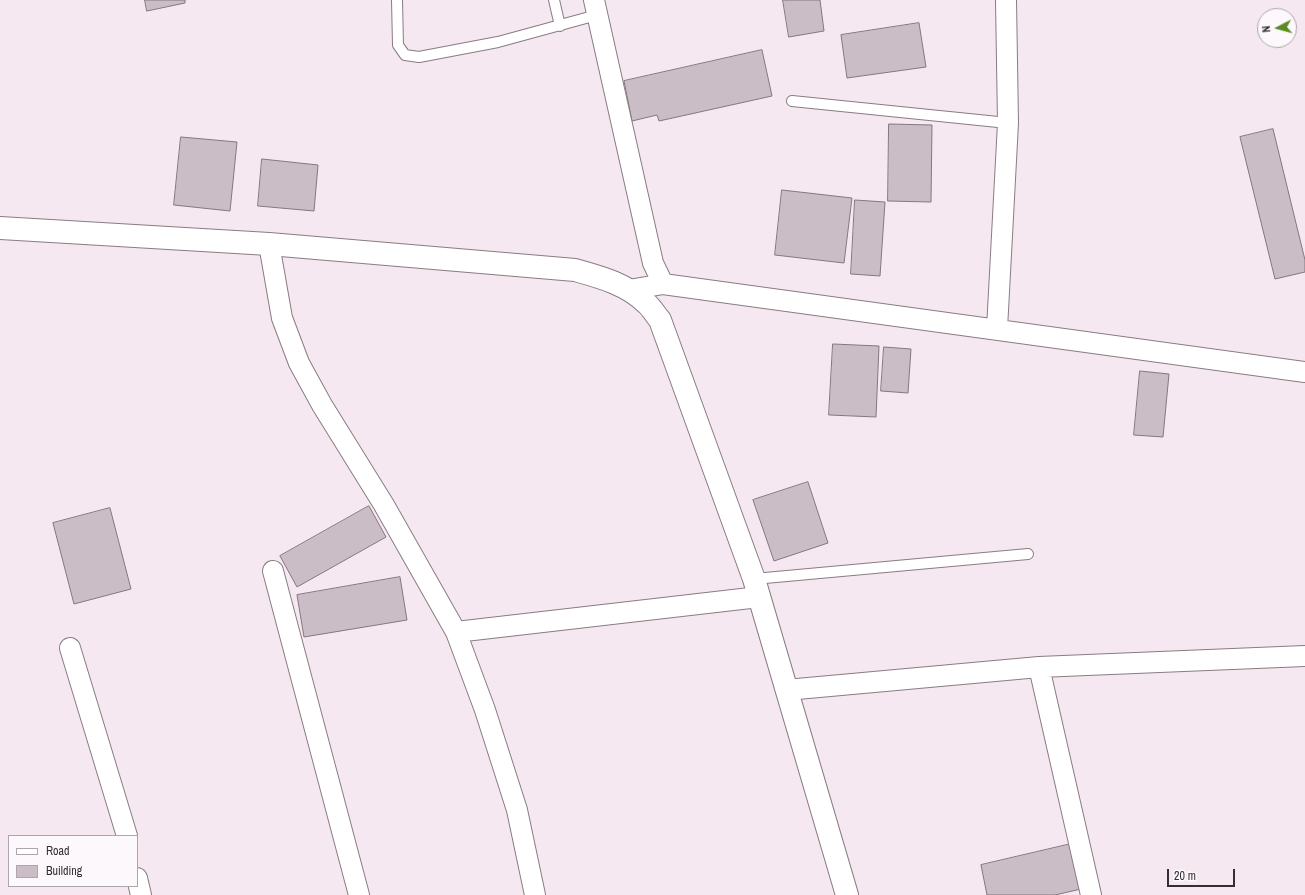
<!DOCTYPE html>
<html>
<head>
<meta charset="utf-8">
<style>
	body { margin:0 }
	#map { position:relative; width:1305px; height:895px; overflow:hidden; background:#f6e8f0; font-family:"Archivo Narrow",sans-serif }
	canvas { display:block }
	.legend { position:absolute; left:8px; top:835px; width:130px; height:52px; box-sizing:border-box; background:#fdf8fb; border:1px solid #aca7aa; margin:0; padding:5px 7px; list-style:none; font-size:12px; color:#332e31 }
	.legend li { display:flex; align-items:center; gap:8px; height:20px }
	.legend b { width:20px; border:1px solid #aca7aa }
	.north { position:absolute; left:1257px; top:8px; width:40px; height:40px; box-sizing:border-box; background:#fdf8fb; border:1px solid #aca7aa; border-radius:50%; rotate:264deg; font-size:11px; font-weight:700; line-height:16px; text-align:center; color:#332e31 }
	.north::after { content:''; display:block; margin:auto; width:14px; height:18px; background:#5b8c21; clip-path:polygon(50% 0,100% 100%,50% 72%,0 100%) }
	.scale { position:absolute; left:1167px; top:869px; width:68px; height:18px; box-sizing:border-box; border:2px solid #332e31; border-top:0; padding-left:5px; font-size:12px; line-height:14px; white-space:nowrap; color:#332e31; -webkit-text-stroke:3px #fdf8fb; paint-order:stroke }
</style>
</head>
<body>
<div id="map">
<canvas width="1305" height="895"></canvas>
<ul class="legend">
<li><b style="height:5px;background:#fff"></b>Road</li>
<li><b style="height:11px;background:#cbbdc5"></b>Building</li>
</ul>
<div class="north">N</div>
<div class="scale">20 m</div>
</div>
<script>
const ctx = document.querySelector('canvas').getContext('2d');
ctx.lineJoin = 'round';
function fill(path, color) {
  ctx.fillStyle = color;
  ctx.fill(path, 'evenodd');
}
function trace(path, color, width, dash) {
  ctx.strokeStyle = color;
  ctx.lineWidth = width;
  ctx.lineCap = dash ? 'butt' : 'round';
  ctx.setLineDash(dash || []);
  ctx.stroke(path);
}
const building = new Path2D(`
	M145,0H185V3L147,11Z
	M783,0H820L824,31L789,37Z
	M919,23L926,67L847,78L841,35Z
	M762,50L772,96L659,121L657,115L632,121L624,81Z
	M889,124L932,125L931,202L888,201Z
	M1273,129L1305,260V272L1275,279L1240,137Z
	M181,137L237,142L230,211L174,205Z
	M262,159L318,165L314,211L258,206Z
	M782,190L852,198L844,263L775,255Z
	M855,200L885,202L880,276L851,274Z
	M833,344L879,346L876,417L829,415Z
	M884,347L911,349L908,393L881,391Z
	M1140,371L1169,374L1163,437L1134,435Z
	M808,482L828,543L774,561L753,500Z
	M369,506L386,537L297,587L280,556Z
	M110,508L131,589L74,604L53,523Z
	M400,577L407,620L304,637L297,595Z
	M1071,844L1081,889L1055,895H987L981,865Z`);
fill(building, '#cbbdc5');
trace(building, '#84777f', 1);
const service = new Path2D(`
	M397,0L398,45L405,55L419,57L498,42L597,15
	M554,0L560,26
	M792,101L1008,123
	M754,579L1028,554`);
const minor = new Path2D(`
	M594,0L653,263L663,284
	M269,244L282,318L299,363L322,405L384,505L456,632L485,710L517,810L535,895
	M629,290L663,284L1305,372
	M997,329L1008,123L1006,0
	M273,571L359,895
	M456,632L759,597
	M70,648L127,836
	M1039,667L1091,895
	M786,690L1039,667L1305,656
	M137,878L141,895`);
const tertiary = new Path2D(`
	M0,228L269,244L575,270C600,277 627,284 646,303C651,307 655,314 660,320L754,579L847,895`);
trace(service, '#887c83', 12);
trace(minor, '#887c83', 22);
trace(tertiary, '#887c83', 24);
trace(service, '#fff', 10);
trace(minor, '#fff', 20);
trace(tertiary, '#fff', 22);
</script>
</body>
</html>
